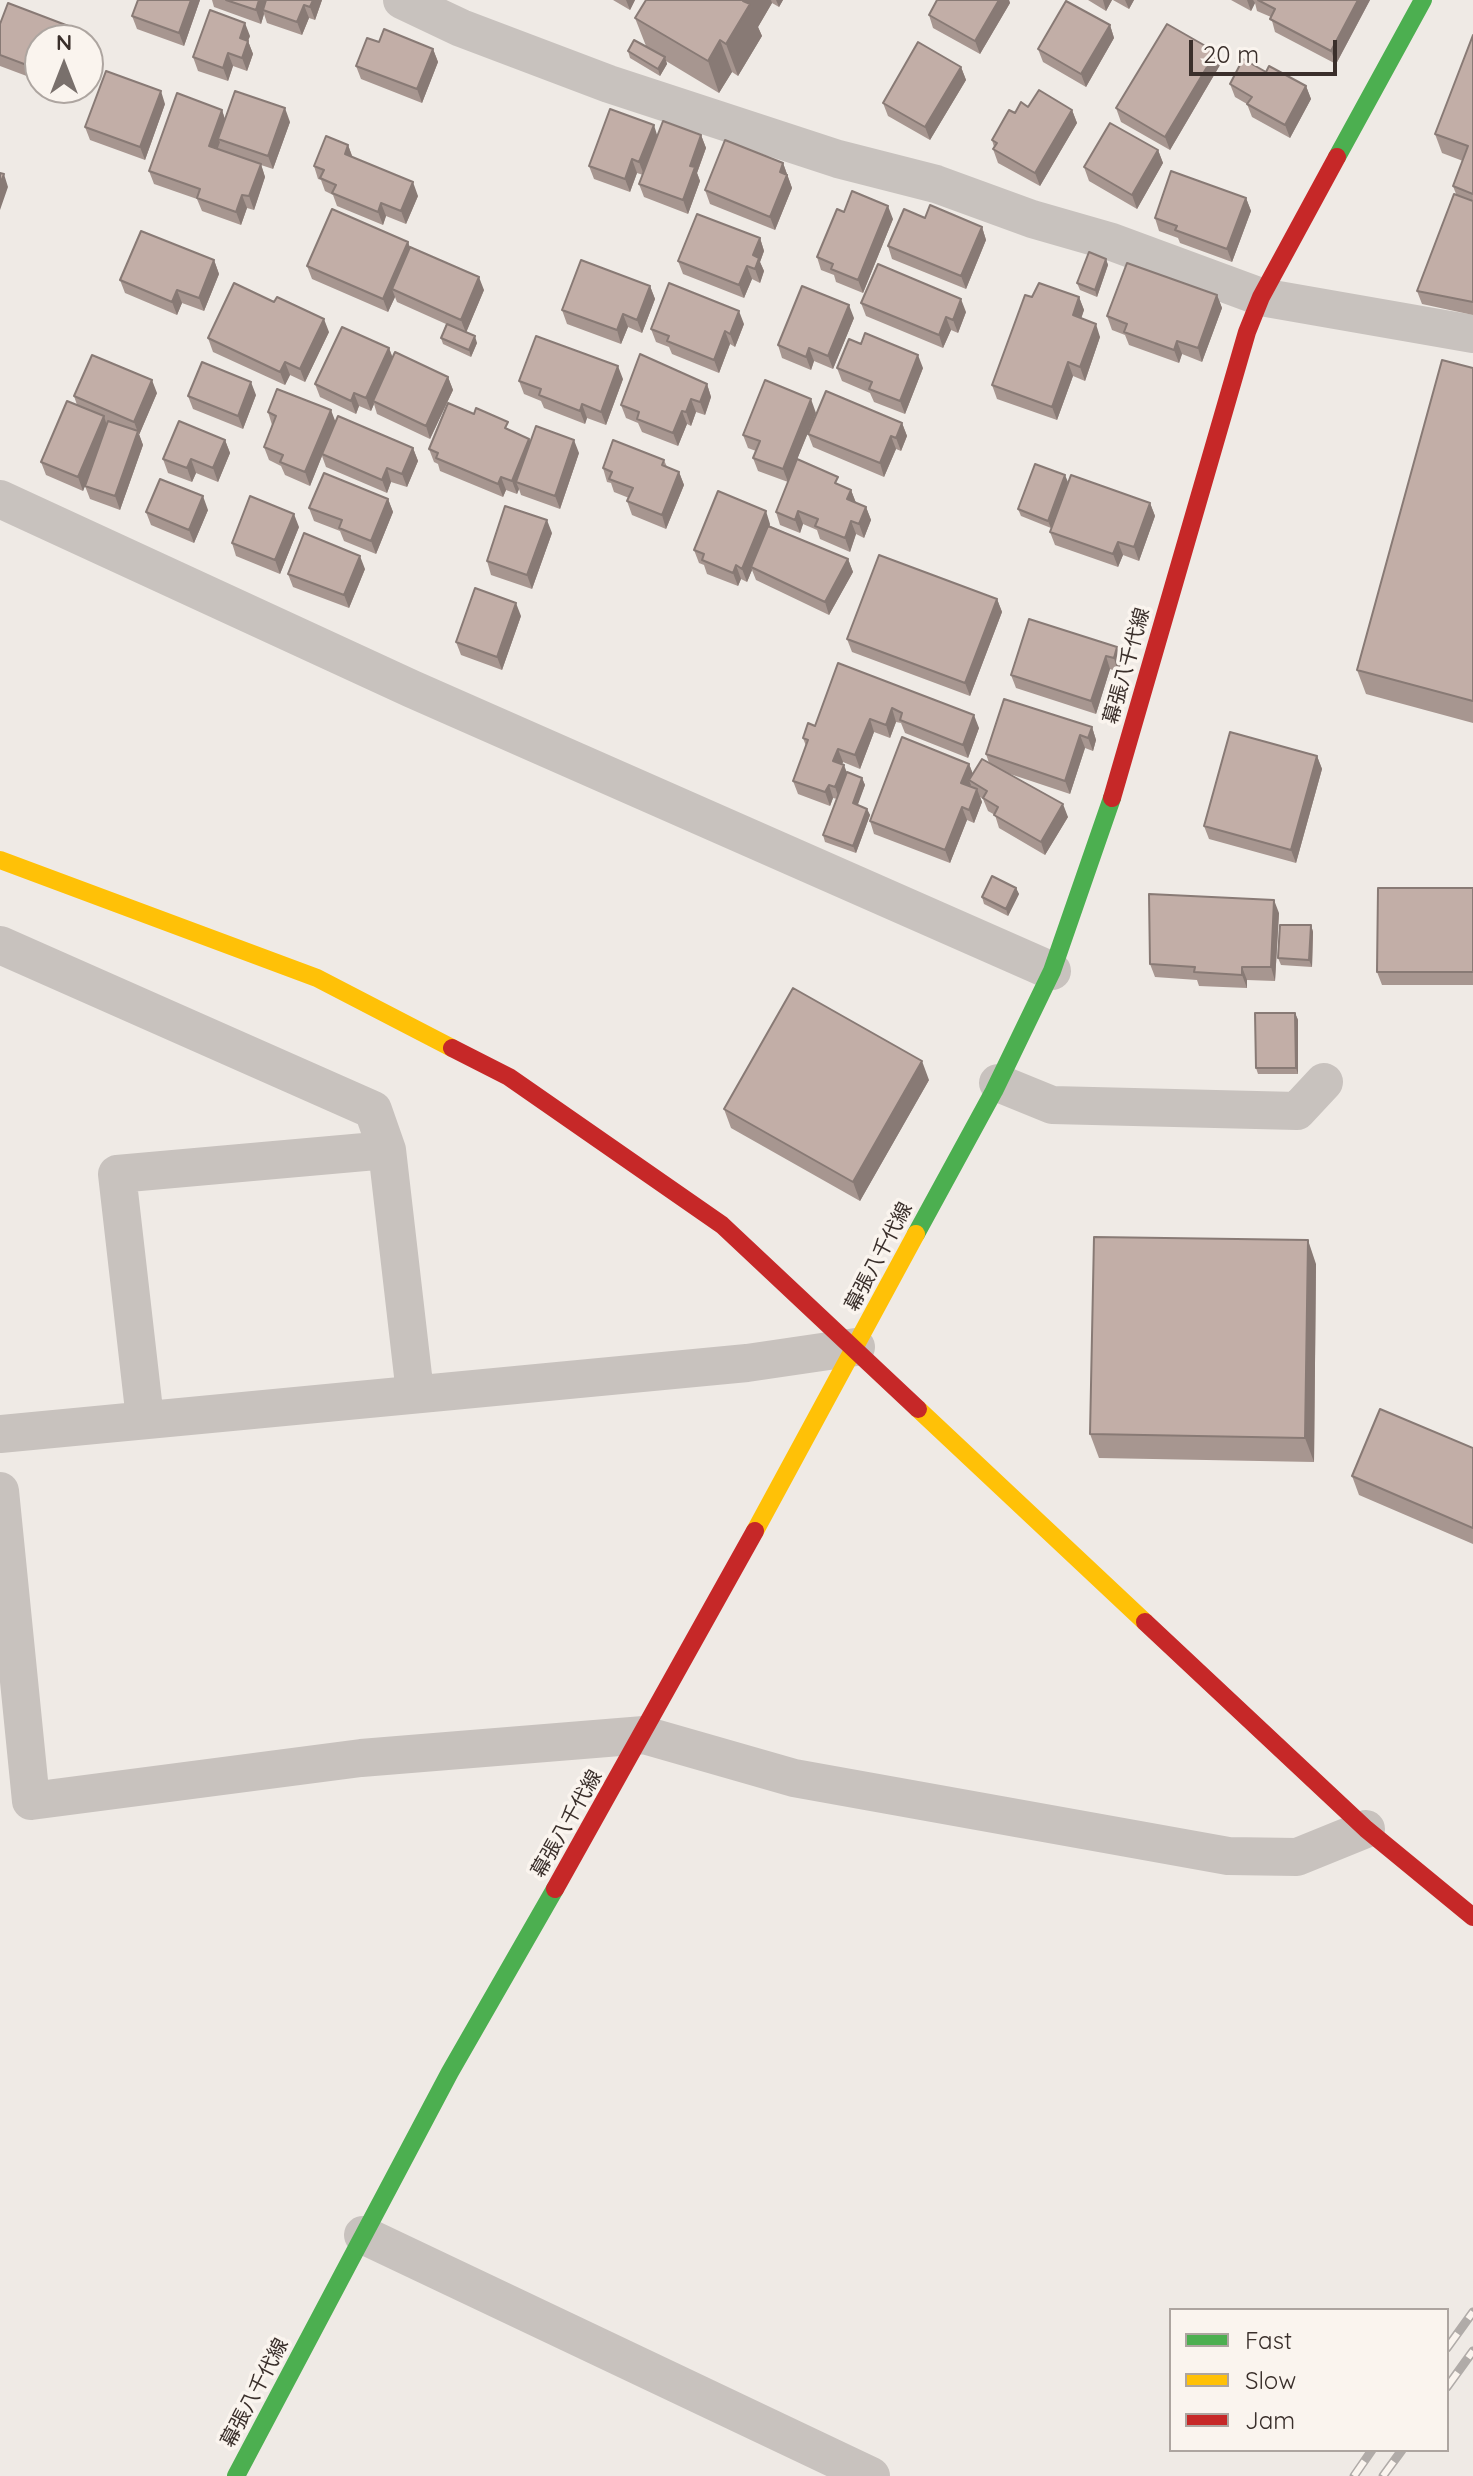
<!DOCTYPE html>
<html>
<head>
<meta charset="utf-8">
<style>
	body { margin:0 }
	#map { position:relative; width:1473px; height:2476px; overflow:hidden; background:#efeae5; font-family:Quicksand,sans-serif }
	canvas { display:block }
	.legend { position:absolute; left:1169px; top:2308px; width:280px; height:144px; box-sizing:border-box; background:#faf4ee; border:2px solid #ada5a0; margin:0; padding:10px 14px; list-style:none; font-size:24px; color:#3a2f2b }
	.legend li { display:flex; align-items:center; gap:16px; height:40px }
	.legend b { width:40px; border:2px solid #ada5a0 }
	.north { position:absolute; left:24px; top:24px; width:80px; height:80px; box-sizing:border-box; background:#faf4ee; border:2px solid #ada5a0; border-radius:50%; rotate:0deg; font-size:22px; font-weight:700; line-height:32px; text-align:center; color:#3a2f2b }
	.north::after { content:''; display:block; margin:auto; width:28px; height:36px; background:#79706c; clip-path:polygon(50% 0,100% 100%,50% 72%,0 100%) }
	.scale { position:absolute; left:1189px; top:40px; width:148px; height:36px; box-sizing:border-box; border:4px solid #3a2f2b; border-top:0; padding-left:10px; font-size:24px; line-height:28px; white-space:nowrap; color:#3a2f2b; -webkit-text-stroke:6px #faf4ee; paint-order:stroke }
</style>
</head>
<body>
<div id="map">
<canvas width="1473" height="2476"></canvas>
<ul class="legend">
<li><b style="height:10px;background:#4caf50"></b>Fast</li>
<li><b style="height:10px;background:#ffc107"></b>Slow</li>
<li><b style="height:10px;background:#c62828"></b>Jam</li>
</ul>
<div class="north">N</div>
<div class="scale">20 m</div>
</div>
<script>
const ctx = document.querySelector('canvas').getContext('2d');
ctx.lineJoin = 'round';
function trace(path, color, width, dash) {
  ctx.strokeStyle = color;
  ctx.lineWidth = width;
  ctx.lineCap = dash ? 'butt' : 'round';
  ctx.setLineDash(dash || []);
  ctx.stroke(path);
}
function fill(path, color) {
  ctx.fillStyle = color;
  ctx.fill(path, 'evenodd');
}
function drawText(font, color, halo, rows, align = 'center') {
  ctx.font = font + ' Quicksand,"Noto Sans JP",sans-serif';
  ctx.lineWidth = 7;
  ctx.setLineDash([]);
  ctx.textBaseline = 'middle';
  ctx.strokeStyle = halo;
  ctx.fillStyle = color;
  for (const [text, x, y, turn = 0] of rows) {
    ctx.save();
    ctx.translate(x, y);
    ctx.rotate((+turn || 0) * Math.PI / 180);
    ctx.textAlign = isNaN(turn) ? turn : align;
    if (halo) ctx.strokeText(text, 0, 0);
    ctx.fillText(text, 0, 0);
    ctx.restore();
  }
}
trace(new Path2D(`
	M402,0L461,28L609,84L838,159L936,184L1032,219L1112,242L1261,297L1473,334
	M0,499L412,689L1052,971
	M0,945L373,1110L387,1150L415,1393
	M998,1083L1052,1105L1297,1111L1324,1082
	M145,1419L117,1174L387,1150
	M0,1434L747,1363L856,1347
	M0,1491L31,1801L361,1758L644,1735L794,1778L1228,1856L1297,1857L1366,1829
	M363,2235L871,2476`), '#c8c2be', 38);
trace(new Path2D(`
	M1337,157L1423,0
	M916,1234L994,1091L1052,971L1112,798
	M236,2476L450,2072L555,1889`), '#4caf50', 18);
trace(new Path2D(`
	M0,860L317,978L452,1048
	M918,1409L1145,1622
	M755,1531L916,1234`), '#ffc107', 18);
trace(new Path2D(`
	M1112,798L1247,332L1261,297L1337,157
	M452,1048L509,1077L722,1225L918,1409
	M1145,1622L1366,1829L1473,1917
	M555,1889L755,1531`), '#c62828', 18);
const rail = new Path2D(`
	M1447,2348L1473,2312
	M1447,2387L1473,2351
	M1354,2476L1372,2450
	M1383,2476L1402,2450`);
trace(rail, '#b0aba8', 9);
trace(rail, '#faf4ee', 6, [18]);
fill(new Path2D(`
	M138,0H200L184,46L137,29L132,16Z
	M212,0H322L315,20L309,18L302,35L267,23L264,14L261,24L214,7Z
	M613,0H635L630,10Z
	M646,0H783L779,7L772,3L758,27L762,36L738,76L732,72L719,93L666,61L667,64L660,76L630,58L628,51L646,46L635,18Z
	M937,0H1009L1010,3L980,54L933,28L929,15Z
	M1088,0H1112L1106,11Z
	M1113,0H1134L1129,9Z
	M1231,0H1370L1336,64L1275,32L1271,17L1257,11L1255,3L1251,11Z
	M0,24L40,40V81L0,66Z
	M1110,25L1114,38L1086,87L1043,62L1038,49Z
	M1473,35V315L1422,304L1417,291L1456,194L1453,186L1463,161L1442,153L1435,134Z
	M250,36L248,41L253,54L247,71L233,66L228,81L198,71L193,57Z
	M379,42L433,49L438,62L422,103L361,79L356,66Z
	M1220,65L1170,150L1121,122L1116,108Z
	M961,67L966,80L930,140L888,116L883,103Z
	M1266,72L1306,86L1311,99L1290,138L1252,117L1247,104L1235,97L1230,84Z
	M165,104L145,160L90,140L85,127Z
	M1028,107L1072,110L1077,123L1040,186L998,163L993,149L994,147L992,140L1015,113Z
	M222,110L225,119L290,122L273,169L261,165L265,177L254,210L247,208L241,225L202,211L197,199L154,184L149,171Z
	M657,135H701L706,148L697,173L700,181L688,214L644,197L639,184L643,175L637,173L630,192L594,179L589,166Z
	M348,145L353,158L418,196L406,224L386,216L383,225L337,206L333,195L325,191L321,180L318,179L314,166Z
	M1158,150L1163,163L1137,209L1089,181L1084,167Z
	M783,163L792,188L775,230L710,204L705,190Z
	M1246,198L1251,211L1232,262L1180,243L1178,238L1159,231L1155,218Z
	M844,212L893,219L863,293L836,282L834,275L821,270L817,257Z
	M925,218L982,227L986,240L966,289L892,259L888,246Z
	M760,238L764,251L760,262L764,271L760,283L752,279L744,298L683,274L678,261Z
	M408,242L410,248L484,290L466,332L477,343L471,357L443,344L441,338L446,324L397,302L395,297L388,312L312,279L307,266Z
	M1106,259L1108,265L1097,297L1080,290L1077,283Z
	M214,260L219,274L204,311L182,303L177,315L125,293L120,280Z
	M650,286L655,299L642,333L628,327L621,344L567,324L562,310Z
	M1217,295L1222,308L1202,362L1182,354L1179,363L1129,345L1125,335L1112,330L1107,316Z
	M1032,297H1079L1084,310L1081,318L1100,337L1085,381L1073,376L1057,420L997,399L992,385Z
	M861,303L966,312L958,333L951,330L943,348L866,316Z
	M854,318L833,369L814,361L811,370L782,358L778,345Z
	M744,324L735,347L730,344L719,373L672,354L669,347L656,342L651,329Z
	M329,332L305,382L290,375L285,385L213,352L208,338Z
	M389,348L393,358L448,377L453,390L430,439L377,414L374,404L371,411L359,406L356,414L320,397L315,384Z
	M837,368H923L905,414L874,402L870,393L842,381Z
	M1473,368V723L1366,694L1357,670Z
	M623,379L606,425L587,418L585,424L544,408L541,401L524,394L519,381Z
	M707,384L711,397L705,415L696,412L691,426L687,424L678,446L642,432L638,423L626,418L621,405Z
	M157,393L139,435L143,445L120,510L90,499L85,486L83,491L46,475L41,462L77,405L74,396Z
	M256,395L243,429L193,409L188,396Z
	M268,412L335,422L413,448L418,461L407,487L391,482L387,493L326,467L322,456L310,486L285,475L281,466L269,460L264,447L272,425Z
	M816,413L797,459L841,486L851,490L856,503L866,507L871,520L864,538L856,534L850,552L820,539L817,530L803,524L800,533L780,525L776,512L788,482L758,471L753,458L756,451L748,448L743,435Z
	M902,423L907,436L901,451L896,449L884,477L813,447L808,434Z
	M511,431L529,439L530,441L579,453L560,509L521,495L519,489L517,494L506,490L503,497L440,471L438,464L434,462L429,449Z
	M225,440L230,453L218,482L196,473L192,482L168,473L163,459Z
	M664,460L667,467L679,472L684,485L666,529L632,515L627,501L629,498L614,492L611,483L607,482L603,468Z
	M1068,482L1051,528L1021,516L1018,509Z
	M388,499L393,512L376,554L344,541L340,531L314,521L309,508Z
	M1150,503L1155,516L1139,561L1123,555L1118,567L1055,545L1050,532Z
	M208,510L194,543L151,525L146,512Z
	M770,524V526L848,559L853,572L829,615L756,580L752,570L747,582L741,579L738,586L707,574L704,565L699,563L694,550Z
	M299,527L280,574L236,556L232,543Z
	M552,533L532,589L491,575L487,561Z
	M365,569L349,608L293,587L288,574Z
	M997,599L1002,612L970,696L852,652L847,639Z
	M521,616L502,670L461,655L456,642Z
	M1117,647L1122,660L1118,672L1110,669L1096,714L1016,688L1011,675Z
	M838,663L979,728L968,758L905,733L901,723L896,722L890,738L874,732L860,769L843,762L842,764L847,773L862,778L865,785L857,805L867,809L870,815L856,853L825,842L823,835L837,799L833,798L830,806L798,794L793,781L806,746L803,738L815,726Z
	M1092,727L1096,740L1093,751L1085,748L1070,794L1007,773L1068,817L1045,855L999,828L995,815L988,811L983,799L980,797L982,802L974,823L967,820L950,863L874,834L870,821L969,764L973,774L989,763L986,754Z
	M1317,756L1322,769L1296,863L1209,839L1204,826Z
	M1016,888L1019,894L1008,916L984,904L982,897Z
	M1473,888V985H1382L1377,972Z
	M1279,913L1275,981L1247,980V988L1199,986L1197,980L1155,977L1150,964Z
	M1311,925L1313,932L1312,967L1281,965L1278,958Z
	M1295,1013L1298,1020V1074H1258L1256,1068Z
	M929,1080L860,1201L731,1128L724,1109Z
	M1316,1264L1314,1462L1099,1458L1090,1434Z
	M1473,1448V1544L1359,1495L1352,1476Z`), '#a79690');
fill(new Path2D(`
	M191,0H200L184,46L179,33Z
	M259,0H269L263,10L264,14L261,24L256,10Z
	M313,0H322L315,20L310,7Z
	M626,0H635L630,10Z
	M744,0H771L772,3L758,27L762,36L738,76L726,44Z
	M776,0H783L779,7Z
	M999,0H1009L1010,3L980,54L975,41Z
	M1103,0H1112L1106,11Z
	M1125,0H1134L1129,9Z
	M1247,0H1253L1255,3L1251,11Z
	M1358,0H1370L1336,64L1331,51Z
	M304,5L309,18L302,35L297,22Z
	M245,23L250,36L248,41L253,54L247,71L242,58L240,38Z
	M1110,25L1114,38L1086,87L1081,74Z
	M79,30L83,40H76Z
	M720,40L732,72L719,93L708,61Z
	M433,49L438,62L422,103L417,89Z
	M1216,52L1220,65L1170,150L1165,137Z
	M228,53L233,66L228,81L223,68Z
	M665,57L667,64L660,76L658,69Z
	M961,67L966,80L930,140L925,127Z
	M1306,86L1311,99L1290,138L1285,125Z
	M161,91L165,104L145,160L140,147Z
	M285,108L290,122L273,169L268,156Z
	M222,110L226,123L218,139L220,142L214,159L209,146Z
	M1072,110L1077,123L1040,186L1035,173Z
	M654,125L658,138L644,175L639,162Z
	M701,135L706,148L697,173L700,181L688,214L683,200L690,166Z
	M348,145L353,159L345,154Z
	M1158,150L1163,163L1137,209L1132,195Z
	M632,159L637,173L630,192L625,179Z
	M783,163L792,188L775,230L770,217L780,172Z
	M261,164L265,177L254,210L249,196Z
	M4,174L8,187L0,210V184Z
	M413,182L418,196L406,224L401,211Z
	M242,195L247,208L241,225L236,212Z
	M1246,198L1251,211L1232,262L1227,249Z
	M381,203L386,216L383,225L378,212Z
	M888,206L893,219L863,293L858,280Z
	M982,227L986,240L966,289L961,276Z
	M760,238L764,251L760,262L764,271L760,283L755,269L753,255Z
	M408,242L413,256L392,289L395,297L388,312L383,299Z
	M1106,259L1108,265L1097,297L1095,290Z
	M214,260L219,274L204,311L199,298Z
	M747,266L752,279L744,298L739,285Z
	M479,277L484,290L466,333L461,320Z
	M650,286L655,299L642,333L637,320Z
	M177,290L182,303L177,315L172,302Z
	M1217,295L1222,308L1202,362L1198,348Z
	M1079,297L1084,310L1078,328L1073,315Z
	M961,299L966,312L958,333L953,320Z
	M849,305L854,318L833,369L828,356Z
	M739,311L744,324L735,347L730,334Z
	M623,314L628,327L621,344L617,330Z
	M946,317L951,330L943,348L939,335Z
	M324,319L329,332L305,382L300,369Z
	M1096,324L1100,337L1085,381L1080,367Z
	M725,331L730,344L719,373L714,360Z
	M475,336L477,343L471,357L469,350Z
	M1177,341L1182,354L1179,363L1174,350Z
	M389,348L394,362L373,401L374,404L371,411L366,398Z
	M809,348L814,361L811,370L806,357Z
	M918,355L923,368L905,414L900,401Z
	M285,362L290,375L285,385L280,372Z
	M1068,362L1073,376L1057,420L1052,407Z
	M618,366L623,379L606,425L601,412Z
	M448,377L453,390L430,439L426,426Z
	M152,380L157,393L139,435L134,422Z
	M251,382L256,395L243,429L238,416Z
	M707,384L711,397L705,415L700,402Z
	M354,393L359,406L356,414L351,401Z
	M691,399L696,412L691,426L686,412Z
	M811,399L816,413L788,482L783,469Z
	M582,404L587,418L585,424L580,411Z
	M331,410L336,423L322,454V456L310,486L305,472Z
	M682,411L687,424L678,446L673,433Z
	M104,416L108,429L83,491L78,477Z
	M902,423L907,436L901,451L896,438Z
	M138,431L143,445L120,510L115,496Z
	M891,436L896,449L884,477L880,463Z
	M529,439L534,452L516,482L519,489L517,494L512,481Z
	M225,440L230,453L218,482L213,468Z
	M574,440L579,453L560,509L555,496Z
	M413,448L418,461L407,487L402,474Z
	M191,459L196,473L192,482L187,468Z
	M387,468L391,482L387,493L382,480Z
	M679,472L684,485L666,529L662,515Z
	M1065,475L1068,482L1051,528L1048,521Z
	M501,477L506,490L503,497L498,484Z
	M851,490L856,503L847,499Z
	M203,496L208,510L194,543L189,530Z
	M388,499L393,512L376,554L371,541Z
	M1150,503L1155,516L1139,561L1134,547Z
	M866,507L871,520L864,538L859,524Z
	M766,511L770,524L753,568L751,567L752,570L747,582L742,569Z
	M798,511L803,524L800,533L795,520Z
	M294,514L299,527L280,574L275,560Z
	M547,520L552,533L532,589L527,575Z
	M851,521L856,534L850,552L845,538Z
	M1118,542L1123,555L1118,567L1113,554Z
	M360,556L365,569L349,608L344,595Z
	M848,559L853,572L829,615L825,602Z
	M736,565L741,579L738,586L733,573Z
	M997,599L1002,612L970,696L965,683Z
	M516,603L521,616L502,670L497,657Z
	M1117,647L1122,660L1118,672L1114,658Z
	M1106,656L1110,669L1096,714L1091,701Z
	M892,708L896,722L890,738L886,725Z
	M974,715L979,728L968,758L963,745Z
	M870,719L874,732L860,769L855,755Z
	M1092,727L1096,740L1093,751L1088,738Z
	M1080,735L1085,748L1070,794L1065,781Z
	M838,749L843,762L838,774L833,761Z
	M1317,756L1322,769L1296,863L1291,850Z
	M969,764L974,777L969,780L971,785L966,797L961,783Z
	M844,765L849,778L840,801L835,787Z
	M862,778L865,785L856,810L853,803Z
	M829,785L833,798L830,806L825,792Z
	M977,789L982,802L974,823L969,810Z
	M1063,804L1068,817L1045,855L1041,842Z
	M962,807L967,820L950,863L945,850Z
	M867,809L870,815L856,853L853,846Z
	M1016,888L1019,894L1008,916L1006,909Z
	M1274,900L1279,913L1275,981L1271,967Z
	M1311,925L1313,932L1312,967L1309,960Z
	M1242,967L1247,980V988L1242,975Z
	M1295,1013L1298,1020V1074L1296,1068Z
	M922,1061L929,1080L860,1201L853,1182Z
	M1308,1240L1316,1264L1314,1462L1305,1438Z`), '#887a75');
const building = new Path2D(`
	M138,0H191L179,33L132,16Z
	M226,0H259L256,10Z
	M266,0H313L310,7L304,5L297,22L263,10Z
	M646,0H744L743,1L750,4L726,44L720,40L708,61L635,18Z
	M937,0H999L975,41L929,15Z
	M1258,0H1358L1331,51L1270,19L1275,9Z
	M1066,1L1110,25L1081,74L1038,49Z
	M8,3L79,30L76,40H40V70L0,55V24Z
	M210,10L245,23L240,38L248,41L242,58L228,53L223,68L193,57Z
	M1167,24L1216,52L1165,137L1116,108Z
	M384,29L433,49L417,89L356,66L367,38L379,42Z
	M1473,35V194L1453,186L1468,146L1435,134Z
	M634,40L665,57L658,69L628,51Z
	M918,42L961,67L925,127L883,103Z
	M1243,59L1266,72L1269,66L1306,86L1285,125L1247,104L1252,97L1230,84Z
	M106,71L161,91L140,147L85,127Z
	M1039,90L1072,110L1035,173L993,149L997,143L992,140L1009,110L1015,113L1021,102L1028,107Z
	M235,91L285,108L268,156L218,139Z
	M177,93L222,110L209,146L261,164L249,196L242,195L236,212L197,198L200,189L149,171Z
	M610,109L654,125L639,162L632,159L625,179L589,166Z
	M663,121L701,135L690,166L695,167L683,200L639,184Z
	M1110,123L1158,150L1132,195L1084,167Z
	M326,136L348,145L345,154L413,182L401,211L381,203L378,212L332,193L336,185L320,178L324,170L314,166Z
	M725,140L783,163L780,172L787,175L770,217L705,190Z
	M1171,171L1246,198L1227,249L1175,230L1177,226L1155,218Z
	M0,173L4,174L0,184Z
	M852,191L888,206L858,280L831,269L833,264L817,257L837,209L844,212Z
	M1454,194L1473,201V302L1417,291Z
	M930,205L982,227L961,276L888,246L904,209L925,218Z
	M332,209L408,242L383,299L307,266Z
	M697,214L760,238L753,255L759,258L755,269L747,266L739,285L678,261Z
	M141,231L214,260L199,298L177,290L172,302L120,280Z
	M410,247L479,277L461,320L392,289Z
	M1089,252L1106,259L1095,290L1077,283Z
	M581,260L650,286L637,320L623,314L617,330L562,310Z
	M1127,263L1217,295L1198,348L1177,341L1174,350L1124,332L1127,324L1107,316Z
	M878,264L961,299L953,320L946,317L939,335L861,303Z
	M234,283L274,302L277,297L324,319L300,369L285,362L280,372L208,338Z
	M669,283L739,311L730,334L725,331L714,360L667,341L669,336L651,329Z
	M1039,283L1079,297L1073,315L1096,324L1080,367L1068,362L1052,407L992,385L1025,295L1032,297Z
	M802,286L849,305L828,356L809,348L806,357L778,345Z
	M447,324L475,336L469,350L441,338Z
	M342,327L389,348L366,398L354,393L351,401L315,384Z
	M865,333L918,355L900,401L869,389L872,382L837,368L849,339L861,344Z
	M536,336L618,366L601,412L582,404L580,411L539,395L541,389L519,381Z
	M395,352L448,377L426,426L373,401Z
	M640,354L707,384L700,402L691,399L686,412L682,411L673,433L637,419L639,412L621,405Z
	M92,355L152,380L134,422L74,396Z
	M1442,360L1473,368V701L1357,670Z
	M202,362L251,382L238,416L188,396Z
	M765,380L811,399L783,469L753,458L760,441L743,435Z
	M277,389L331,410L305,472L280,462L283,455L264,447L276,416L268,412Z
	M826,391L902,423L896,438L891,436L880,463L808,434Z
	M67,401L104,416L78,477L41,462Z
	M448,403L474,414L476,408L508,422L505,428L529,439L512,481L501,477L498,484L436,458L438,453L429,449Z
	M338,416L413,448L402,474L387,468L382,480L322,454Z
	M108,421L138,431L115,496L85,486Z
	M179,421L225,440L213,468L191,459L187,468L163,459Z
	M536,426L574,440L555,496L516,482Z
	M613,440L664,460L662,465L679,472L662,515L627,501L633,488L609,479L612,472L603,468Z
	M797,459L838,477L835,483L851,490L847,499L866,507L859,524L851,521L845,538L815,526L818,519L798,511L795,520L776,512Z
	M1035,464L1065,475L1048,521L1018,509Z
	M324,473L388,499L371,541L339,528L342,520L309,508Z
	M1071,475L1150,503L1134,547L1118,542L1113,554L1050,532Z
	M160,479L203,496L189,530L146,512Z
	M718,491L766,511L742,569L736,565L733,573L702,560L704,554L694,550Z
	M250,496L294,514L275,560L232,543Z
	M505,506L547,520L527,575L487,561Z
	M768,526L848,559L825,602L751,567Z
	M304,533L360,556L344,595L288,574Z
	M879,555L997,599L965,683L847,639Z
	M475,588L516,603L497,657L456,642Z
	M1029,619L1117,647L1114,658L1106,656L1091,701L1011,675Z
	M838,663L974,715L963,745L900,720L902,713L892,708L886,725L870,719L855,755L838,749L833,761L844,765L835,787L829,785L825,792L793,781L808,740L803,738L808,723L815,726Z
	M1004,699L1092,727L1088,738L1080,735L1065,781L986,754Z
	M1230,732L1317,756L1291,850L1204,826Z
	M902,737L969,764L961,783L977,789L969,810L962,807L945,850L870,821Z
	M982,759L1063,804L1041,842L994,815L998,807L983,798L987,791L969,780Z
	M847,772L862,778L853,803L867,809L853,846L823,835Z
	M992,876L1016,888L1006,909L982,897Z
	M1378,888H1473V972H1377Z
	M1149,894L1274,900L1271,967H1242V975L1194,972L1195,967L1150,964Z
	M1280,925H1311L1309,960L1278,958Z
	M793,988L922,1061L853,1182L724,1109Z
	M1255,1013H1295L1296,1068H1256Z
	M1094,1237L1308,1240L1305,1438L1090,1434Z
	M1380,1409L1473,1448V1528L1352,1476Z`);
fill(building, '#c2aea7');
trace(building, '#887a75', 2);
drawText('20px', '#3a2f2b', '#faf4ee', [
	["幕張八千代線",1127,666,-74],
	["幕張八千代線",879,1257,-62],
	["幕張八千代線",567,1824,-60],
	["幕張八千代線",255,2393,-62]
]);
</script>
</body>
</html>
